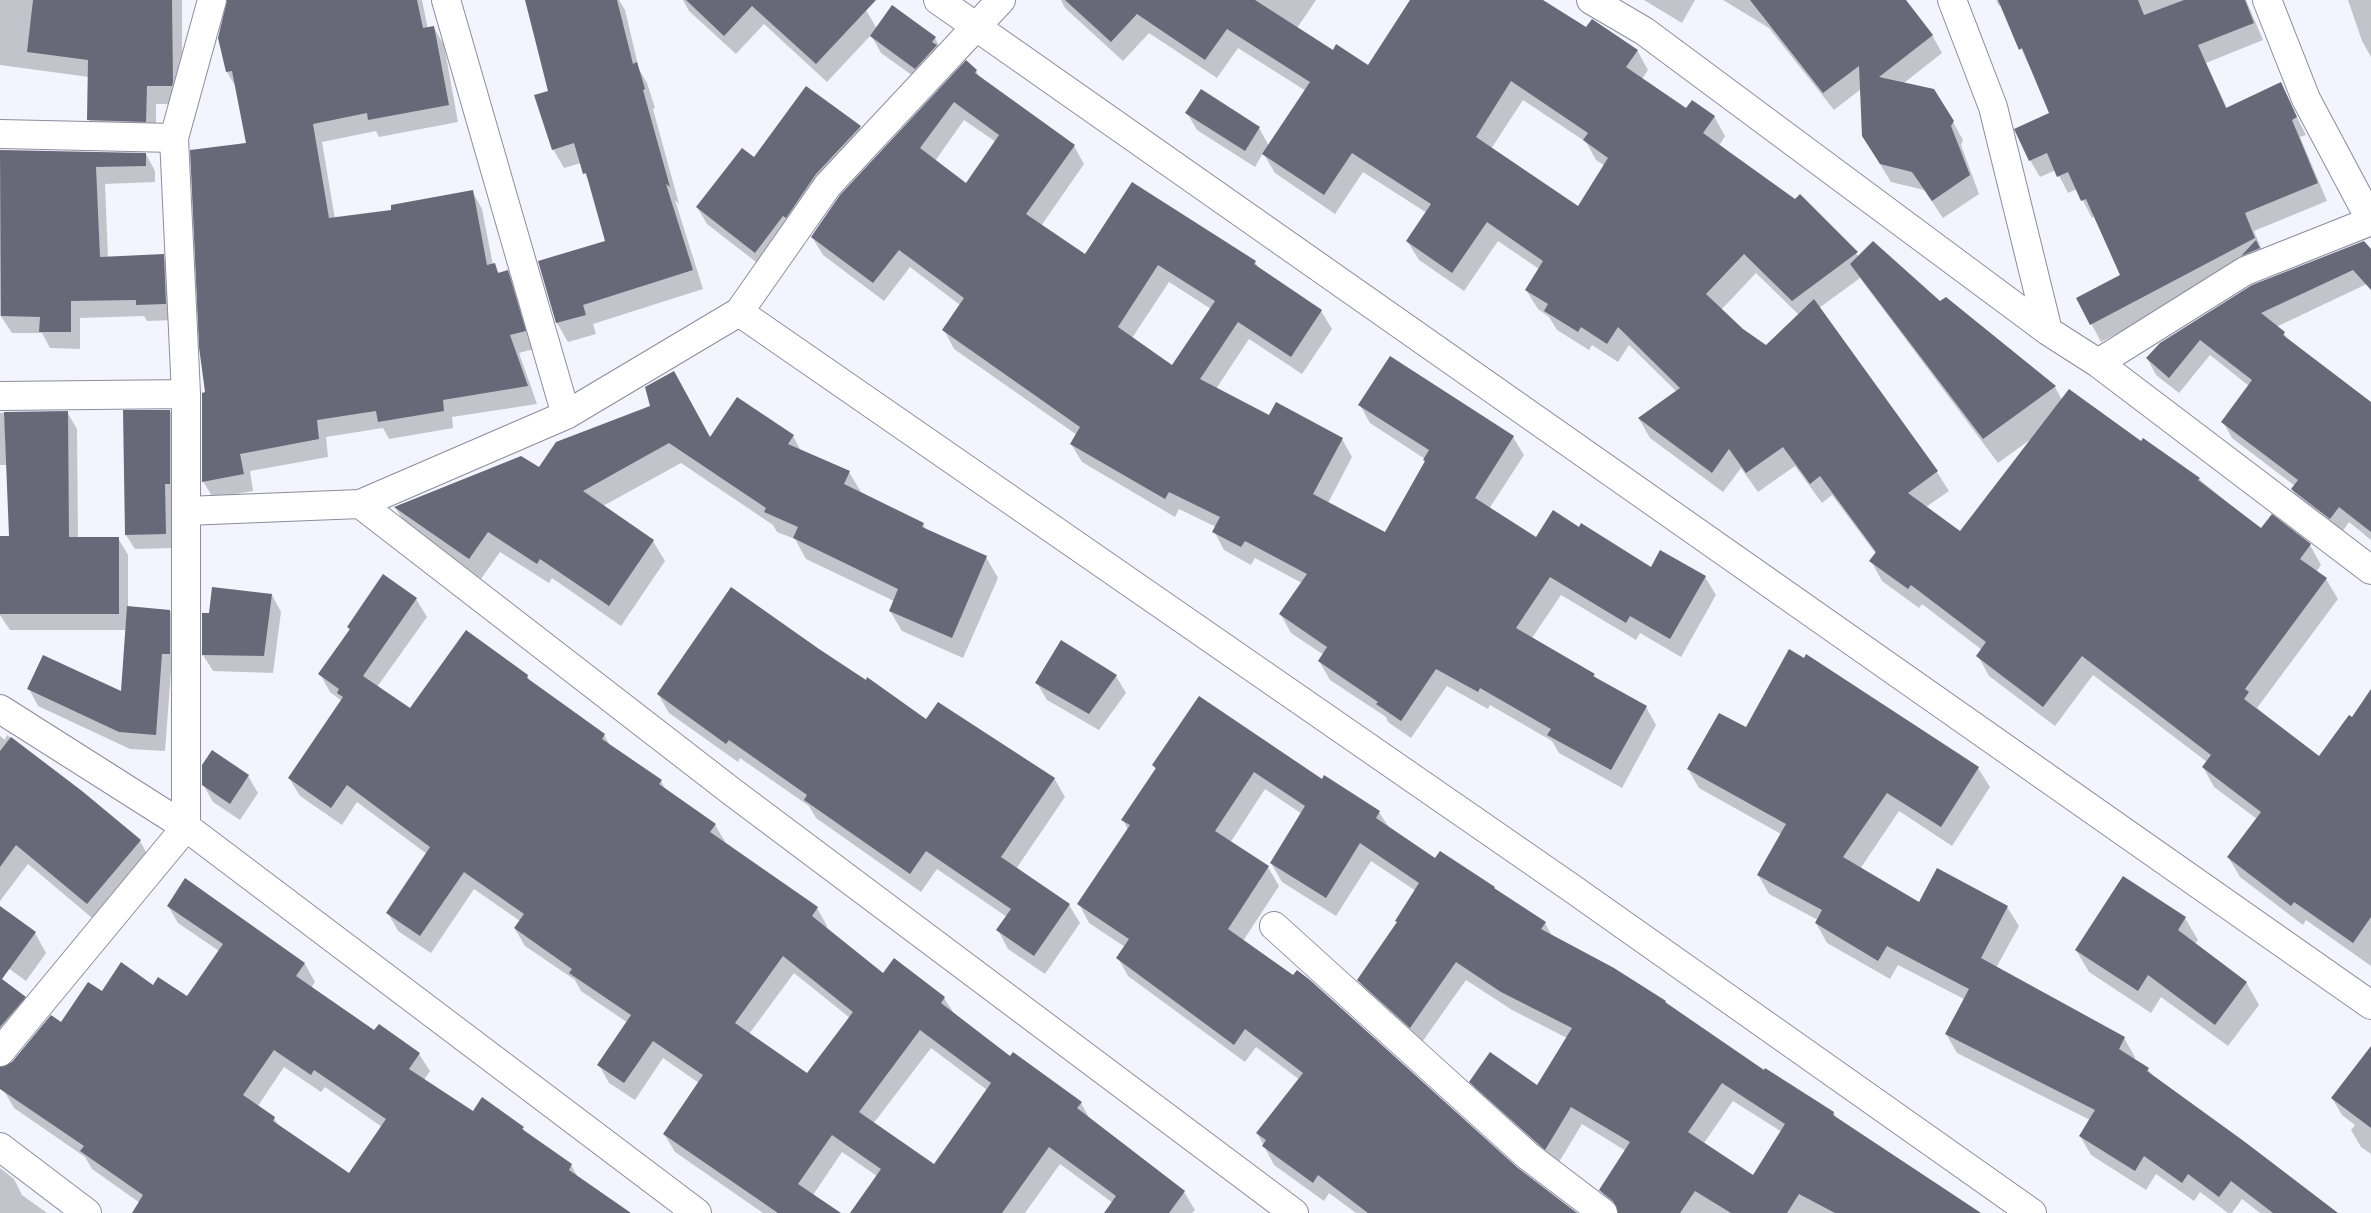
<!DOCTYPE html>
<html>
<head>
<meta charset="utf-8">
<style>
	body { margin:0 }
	canvas { display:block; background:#f4f4ff }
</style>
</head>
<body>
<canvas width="2371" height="1213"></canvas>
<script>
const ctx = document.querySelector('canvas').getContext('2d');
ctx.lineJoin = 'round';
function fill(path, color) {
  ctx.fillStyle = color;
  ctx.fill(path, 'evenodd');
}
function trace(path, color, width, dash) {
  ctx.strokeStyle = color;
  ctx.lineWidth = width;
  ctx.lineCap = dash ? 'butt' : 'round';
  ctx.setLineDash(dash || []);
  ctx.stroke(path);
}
fill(new Path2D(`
	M0,0H182V104H156V139L99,138L89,120V77L0,65Z
	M216,0H422L428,29L434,28L444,45L458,122L379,137L376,131L322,142L335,219L393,211L472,191L482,209L493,265L500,274L507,271L517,289L534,349L519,353L537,404L452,417L453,428L389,439L383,428L326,437L328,457L250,471L253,491L213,498L203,481L206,393L248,144L237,89L227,72V2L217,3Z
	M526,0H619L625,10L639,69L647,83L655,108L653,109L679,204L675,200L703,289L593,324L596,334L568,342L557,323L539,262L607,242L590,185L581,163L564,168L553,149L549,92Z
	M683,0H855L866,10L877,29L935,38L944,55L923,83L881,53L871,35L827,82L764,24L736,54L689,11Z
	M1061,0H1316L1297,28L1333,51L1369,67L1412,0H1542L1586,29L1637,50L1648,70L1642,79L1686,110L1714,116L1725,136L1719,146L1859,256L1940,303L2055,387L2062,400L2141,442L2199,479L2261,530L2310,545L2321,565L2316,572L2326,579L2338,599L2257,708L2320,757L2353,719L2371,691V966L2306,920L2303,925L2240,877L2228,857L2257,819L2214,787L2203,767L2207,762L2093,675L2055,726L1989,676L1978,656L1982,650L1922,604L1919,608L1882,581L1871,561L1876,554L1832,495L1822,503L1795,466L1758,492L1741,468L1723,492L1650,438L1639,419L1677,392L1629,345L1618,362L1592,345L1589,350L1557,330L1549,317L1538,309L1526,290L1539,269L1498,241L1464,291L1419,260L1407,241L1427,213L1363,172L1335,214L1275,173L1263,153L1255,167L1197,130L1187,113L1259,128L1269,146L1306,91L1238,48L1217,78L1149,33L1123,61L1065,8ZM1523,100L1586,142L1596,160L1605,166L1578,208L1491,149ZM1756,273L1799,315L1766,347L1742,330L1721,310ZM1860,278L1998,463L2031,439L1960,533L1926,507L1949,491L1937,472L1819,308Z
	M1644,0H1695L1682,23Z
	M1723,0H1905L1932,35L1942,53L1904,83L1953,122L1963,140L1961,145L1979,194L1943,218L1924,190L1891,182L1863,136L1861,89L1834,110L1769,28Z
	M1996,0H2246L2263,40L2206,63L2227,108L2280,84L2306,135L2300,137L2327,201L2254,231L2264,255L2101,342L2078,299L2122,276L2095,216L2092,218L2077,189L2068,193L2056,170L2040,177L2030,160L2051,113L2001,5L1999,6Z
	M2348,0H2371V57L2362,41Z
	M976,71L981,79L1074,146L1084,164L1041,226L1086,256L1255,262L1260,270L1321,311L1332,329L1302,374L1249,339L1216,389L1270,417L1342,439L1352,457L1328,503L1385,534L1426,462L1425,459L1370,423L1360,405L1513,437L1524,455L1489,509L1536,539L1579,529L1651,568L1705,577L1716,595L1681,657L1640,633L1636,640L1561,595L1532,638L1594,675L1597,680L1646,707L1656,725L1622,788L1559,753L1552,741L1490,705L1488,709L1447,686L1411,738L1388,722L1386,717L1330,680L1319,661L1324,655L1291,633L1281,615L1302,583L1255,558L1251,565L1224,550L1214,531L1216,527L1179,509L1175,517L1082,462L1071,444L1077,435L954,349L944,330L960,305L910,267L884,301L823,255L812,237ZM964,120L996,142L966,185L935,161ZM1169,282L1211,309L1172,367L1132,338Z
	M807,88L860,127L870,144L765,269L707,224L697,207L754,159Z
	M0,151L146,154L155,171V182L105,184L108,258L163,256L173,272L175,320L147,321L144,316L80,318V349L50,348L42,333H12L0,315Z
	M2371,251V282L2276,327L2284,333L2288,340L2371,404V540L2349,522L2340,535L2302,506L2292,490L2295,486L2232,438L2223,422L2249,386L2210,355L2179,393L2156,375L2147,358Z
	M652,407L711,439L793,436L801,451L849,472L861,492L923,524L927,531L986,557L998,578L963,658L902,631L890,611L894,601L806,559L795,539L777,532L773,525L681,463L603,506L653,541L665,561L621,626L552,578L549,583L500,552L481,579L407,527L395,507L540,469L559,441Z
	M170,411L178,426L174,548L135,549L126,535Z
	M67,412L77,429L78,538H118L128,555V608L170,611L179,628V671H171L165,751L130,749L38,706L29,689L122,693L127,630H10L0,615V537H10L7,465H0V413Z
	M272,595L281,612L273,673L213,671L203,655L210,615Z
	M416,599L427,617L377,687L410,710L527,676L531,683L604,735L611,747L661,781L666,791L715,825L726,843L817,908L827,926L826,929L883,975L944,998L955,1015L1010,1058L1081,1103L1091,1121L1184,1192L1195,1210L1192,1213H1105L1113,1203L1060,1164L1025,1213H852L877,1176L842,1152L813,1195L839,1213H763L675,1152L664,1134L699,1083L663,1058L635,1100L609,1083L599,1065L628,1023L581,991L575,980L525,946L515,929L520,921L474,889L431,953L398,931L388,913L427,854L357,802L342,825L300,796L289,778L342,701L330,692L320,674L350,631L348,627ZM794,973L850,1018L808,1074L749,1034ZM931,1048L987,1090L934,1165L873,1124Z
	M818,650L926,721L1054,778L1065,797L1016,869L1069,905L1080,923L1045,974L1008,949L998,930L1007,917L937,869L921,892L816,818L809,806L740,758L738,762L669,713L658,694Z
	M1116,676L1126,693L1099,730L1047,700L1037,683Z
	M1199,697L1322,781L1379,812L1390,829L1436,860L1494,888L1497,891L1545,923L1552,936L1665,1001L1668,1006L1764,1072L1834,1113L1837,1119L1979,1213H1616L1600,1190L1626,1151L1582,1124L1556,1167L1482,1100L1471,1082L1538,1086L1567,1038L1512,1010L1466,980L1420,1045L1369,999L1359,980L1398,923L1396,921L1416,891L1371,861L1336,916L1282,882L1271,863L1302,814L1265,789L1230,843L1268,867L1279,886L1243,941L1518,1169L1575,1213H1356L1329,1193L1324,1201L1274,1165L1257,1133L1300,1080L1256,1047L1245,1062L1128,976L1118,958L1125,947L1089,923L1079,904L1128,830L1123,820L1156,770L1153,765ZM1733,1101L1782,1132L1754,1177L1704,1143Z
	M1746,729L1978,768L1990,787L1952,846L1899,811L1860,869L1920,903L2007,907L2019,926L1996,968L2124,1038L2135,1057L2134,1060L2148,1069L2153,1077L2331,1213H2260L2242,1199L2232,1213H2228L2200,1192L2194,1201L2156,1174L2146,1190L2091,1155L2080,1136L2090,1120L1957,1053L1946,1034L1964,999L1898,965L1890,979L1827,943L1816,923L1818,920L1769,894L1758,875L1781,834L1699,788L1688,769Z
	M7,735L82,792L140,841L151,861L98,923L28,864L0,901V736L5,740Z
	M248,776L258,793L240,820L213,802L203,784Z
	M186,880L305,964L315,982L311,988L375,1032L419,1054L430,1071L424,1080L473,1113L523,1128L526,1134L571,1165L579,1179L628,1213H139L140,1203L92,1169L85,1157L14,1108L4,1091L61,1024L102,993L153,986L187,997L219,951L178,923L168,906ZM284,1067L321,1092L325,1087L382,1127L349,1175L280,1128L274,1118L258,1106Z
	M0,908L35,933L46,953L26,981L0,962Z
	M2185,918L2198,940L2195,944L2246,982L2259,1005L2228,1046L2161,997L2151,1013L2089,972L2076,950Z
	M0,986L25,997L29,1006L0,1037Z
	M2371,1061V1154L2361,1147L2351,1130L2355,1125L2342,1115L2332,1098Z
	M0,1168L14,1179L22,1195L47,1213H0Z`), '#0003');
fill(new Path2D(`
	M33,0H172L173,82L172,86H147L146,122L87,120L88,60L27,52Z
	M227,0H417L423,28L434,26L449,105L368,120L367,113L313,124L329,218L391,210V205L473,190L487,265L495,263L498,273L508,270L526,331L510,335L528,386L443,400L444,411L378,422L376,411L317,420L319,439L240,454L244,474L202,482V393L205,392L199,347L190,150L246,143L232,71L226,72L218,38Z
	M525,0H617L633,64L637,62L645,89L643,90L670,187L666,184L693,270L583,305L586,315L556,323L538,261L605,241L586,173L583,174L574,143L552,150L534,95L548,91Z
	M686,0H876L816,64L752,6L724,36Z
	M1065,0H1255L1333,50L1336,44L1368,65L1410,0H1543L1586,27L1592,19L1638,50L1626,67L1686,108L1692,100L1715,116L1703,133L1795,199L1800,194L1858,252L1792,301L1744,254L1706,294L1743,329L1766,345L1814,299L1938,471L1908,493L1960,531L2069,389L2141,441L2143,438L2200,478L2198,480L2261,528L2272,514L2311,544L2300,559L2327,578L2245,689L2249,692L2244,699L2319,756L2349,715L2352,717L2371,689V917L2353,943L2294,902L2291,906L2227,857L2261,812L2202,767L2211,755L2082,656L2043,707L1976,656L1986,642L1911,585L1908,589L1869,561L1876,552L1820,476L1810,484L1783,447L1746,473L1729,449L1712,473L1638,418L1680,388L1618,327L1607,344L1581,327L1578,332L1544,311L1548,304L1525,290L1543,261L1487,222L1452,273L1406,241L1431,204L1352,153L1324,195L1262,154L1310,82L1227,29L1205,60L1137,14L1111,42ZM1511,81L1588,133L1583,140L1608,158L1578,206L1476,137Z
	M1750,0H1906L1933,35L1879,77L1934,89L1954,121L1951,126L1970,175L1932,201L1912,172L1880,164L1862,136L1859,66L1823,93Z
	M1998,0H2138L2144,15L2184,0H2245L2254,23L2198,45L2226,108L2281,82L2297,117L2292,120L2318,183L2245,213L2255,238L2090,325L2076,298L2120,275L2086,199L2081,201L2068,172L2057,177L2047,153L2029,161L2014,129L2049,113L2022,48L2019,50Z
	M892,5L936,37L932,42L937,45L915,69L870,36Z
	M966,60L977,70L975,73L1075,145L1026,214L1085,254L1132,182L1256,261L1254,264L1322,310L1291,357L1238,322L1200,379L1269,415L1276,402L1343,438L1313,494L1385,532L1425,461L1423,460L1429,450L1358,405L1390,356L1514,436L1475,498L1536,537L1553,510L1579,527L1581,523L1651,567L1660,550L1706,576L1670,639L1630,616L1626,623L1550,577L1516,628L1595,674L1593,676L1647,706L1611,770L1547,735L1551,729L1480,688L1478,692L1436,669L1401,721L1376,704L1378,702L1318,661L1327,647L1279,614L1307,574L1245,541L1241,547L1212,532L1220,517L1169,492L1165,499L1070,444L1080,427L942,330L964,298L899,250L873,283L811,237L840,195ZM954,102L999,135L966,183L920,148ZM1158,265L1215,301L1172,365L1118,327Z
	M806,86L861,126L816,174L786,218L783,216L755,253L696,207L742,148L754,157Z
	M1201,89L1260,127L1245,151L1185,113Z
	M0,150L146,153V166L96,167L100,257L164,254L166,304L136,305V300L71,301V332H39L40,317L1,316Z
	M2256,240L2260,248L2241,256Z
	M1873,241L1940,301L1946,297L2056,386L1983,439L1850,264Z
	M2364,241L2371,249V290L2353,270L2261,313L2285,332L2283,335L2371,402V532L2339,507L2330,519L2291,489L2298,480L2221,422L2252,380L2200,340L2169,378L2146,358L2160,343L2252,285Z
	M674,371L710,437L737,397L794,435L788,444L850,471L844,484L924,523L922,527L987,556L952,638L889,611L898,589L793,538L798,527L764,512L766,508L669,443L583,491L654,540L609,606L540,559L537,564L488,532L469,559L394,507L521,456L539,467L556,442L650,406L645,387Z
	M123,410H170V484H165L166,534L125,535Z
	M68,411L69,537H119V614H0V536H9L4,412Z
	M383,574L417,598L363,676L410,708L466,630L528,675L527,678L605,734L602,739L662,780L659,784L716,824L710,832L818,907L812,916L883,973L894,958L945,997L941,1003L1010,1056L1013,1052L1082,1102L1077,1108L1185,1191L1169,1213H1104L1116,1196L1049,1147L1002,1213H850L881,1169L832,1135L798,1184L841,1213H778L663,1134L703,1075L653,1041L624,1083L597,1065L631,1015L569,973L572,969L514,928L524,914L464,872L420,936L386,913L430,847L347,785L331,808L288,778L343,697L337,693L339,689L318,674L350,629L347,627ZM783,956L853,1012L807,1073L735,1023ZM920,1030L991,1083L934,1164L859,1112Z
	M212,587L272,594L264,656L202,655V613H209Z
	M731,587L819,649L866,680L867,677L926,719L938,702L1055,778L1001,857L1070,904L1034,956L996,930L1011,909L926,851L910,874L804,800L807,795L729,740L726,744L657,694Z
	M127,606L170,610V654H162L156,735L119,732L27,689L43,655L121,691Z
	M1061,640L1117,675L1089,714L1035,683Z
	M1789,649L1804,658L1806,654L1979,767L1941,827L1887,793L1843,857L1919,902L1937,868L2008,906L1981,958L2125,1037L2119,1049L2149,1068L2147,1071L2245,1142L2338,1213H2273L2231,1181L2219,1197L2188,1174L2182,1183L2144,1156L2135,1171L2079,1136L2095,1110L1945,1034L1969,989L1887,946L1878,961L1815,923L1822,910L1757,875L1786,824L1687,769L1719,713L1746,727Z
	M1199,696L1322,779L1324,775L1380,811L1376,818L1435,858L1440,851L1495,887L1494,888L1546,922L1541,929L1614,968L1666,1001L1665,1002L1764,1070L1765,1068L1834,1112L1833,1115L1981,1213H1835L1799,1194L1787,1213H1731L1695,1191L1680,1213H1618L1613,1201L1599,1190L1630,1142L1571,1107L1545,1150L1469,1082L1490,1052L1537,1085L1572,1028L1501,992L1456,962L1410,1028L1357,980L1397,922L1395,921L1419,883L1360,843L1326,898L1270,863L1305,806L1254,772L1215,831L1269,866L1228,929L1293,975L1297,970L1310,980L1518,1168L1577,1213H1368L1318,1175L1313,1183L1262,1146L1266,1140L1256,1133L1303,1073L1245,1029L1234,1045L1116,958L1129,939L1077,904L1130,825L1121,820L1156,768L1152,765ZM1722,1083L1785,1124L1753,1175L1688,1132Z
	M11,737L82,791L141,840L87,904L16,845L0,867V751Z
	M212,750L249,775L230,804L202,785V765Z
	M2123,876L2186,917L2178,930L2247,982L2215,1025L2148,975L2138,991L2075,950Z
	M185,878L305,963L296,976L374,1030L379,1024L420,1053L409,1069L473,1111L482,1097L524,1127L522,1129L572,1164L569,1170L631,1213H132L143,1195L80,1151L84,1146L0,1089V1067L12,1062L51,1015L61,1022L88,982L102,991L121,962L153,985L158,977L187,996L223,944L167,906ZM274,1050L311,1075L314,1070L386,1119L349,1173L273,1121L275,1117L243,1095Z
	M0,906L36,932L2,979L26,997L0,1027Z
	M2371,1046V1128L2331,1098Z`), '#686978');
const minor = new Path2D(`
	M446,0L566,415
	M938,0L2371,1005
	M1591,0L1644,31L2048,331L2098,363L2371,570
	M1952,0L1993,107L2048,331
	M2267,0L2306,99L2371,221
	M0,134L174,138
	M739,312L1570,887L2032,1213
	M2098,363L2245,271L2371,221
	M0,396L186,394
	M360,504L731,791L1294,1213
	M186,511L360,504L566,415L739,312L828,185L1001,0
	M0,709L186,827L697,1213
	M1274,926L1528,1156L1603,1213
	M0,1052L186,827V394L174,138L212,0
	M0,1147L87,1213`);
trace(minor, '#8c8d9d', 30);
trace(minor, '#fff', 28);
</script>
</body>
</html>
